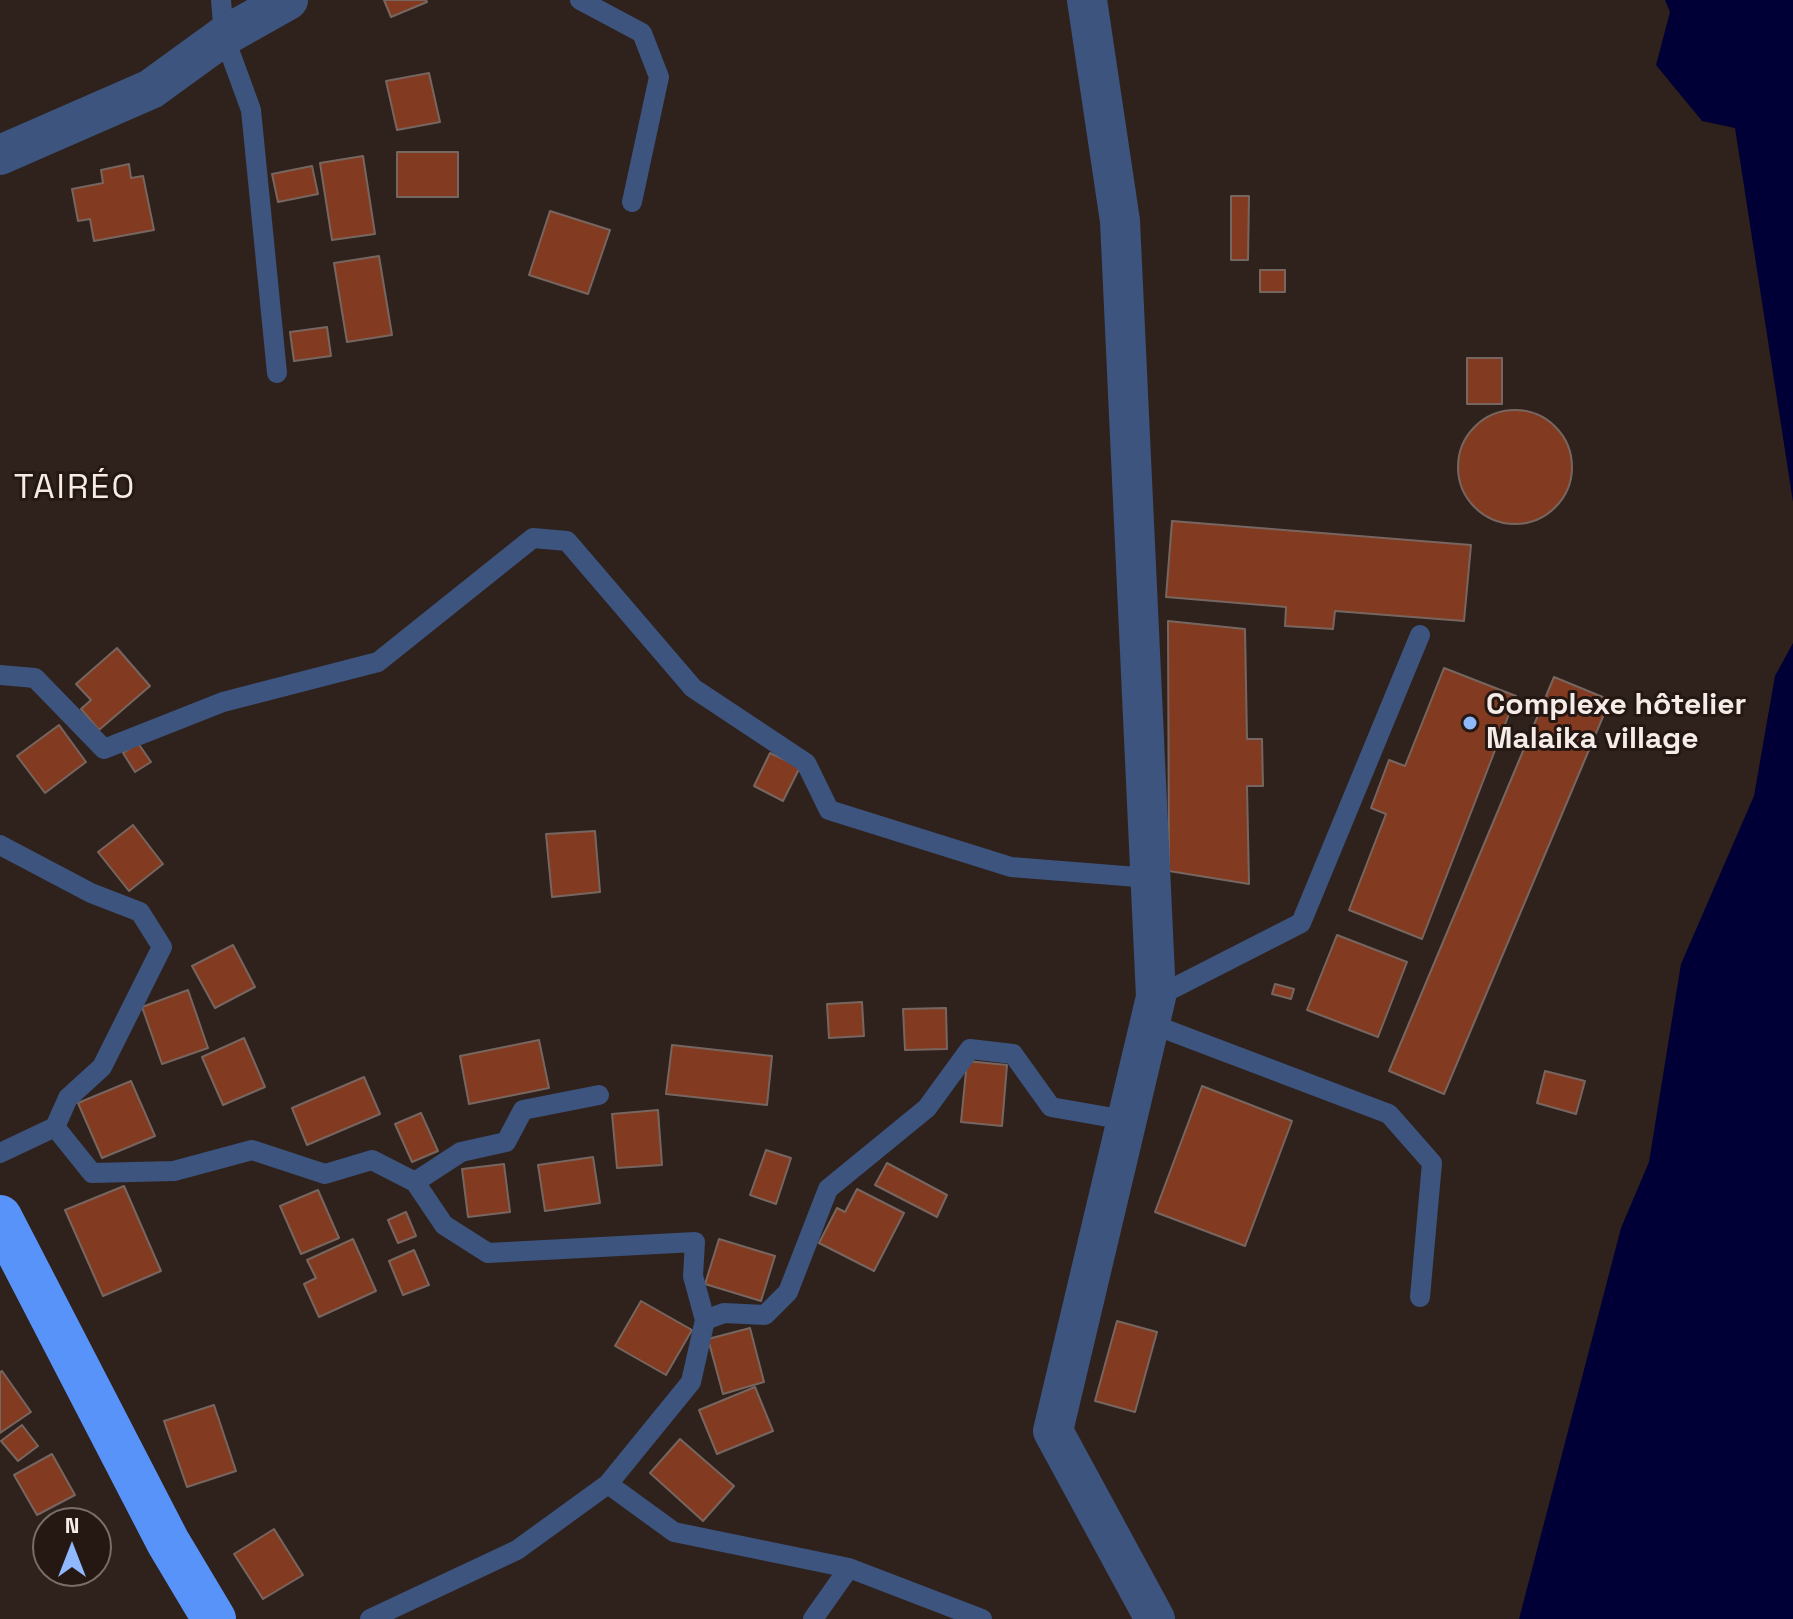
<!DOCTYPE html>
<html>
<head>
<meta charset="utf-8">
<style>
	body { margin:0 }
	#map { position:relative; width:1793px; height:1619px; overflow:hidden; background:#2f211c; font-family:"Space Grotesk",sans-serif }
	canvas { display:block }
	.north { position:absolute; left:32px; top:1507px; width:80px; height:80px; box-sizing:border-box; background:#251813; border:2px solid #786d68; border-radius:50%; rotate:0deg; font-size:22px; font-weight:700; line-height:32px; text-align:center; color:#f5ece8 }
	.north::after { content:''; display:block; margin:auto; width:28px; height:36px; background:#90b8fd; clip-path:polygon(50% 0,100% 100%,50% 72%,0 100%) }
</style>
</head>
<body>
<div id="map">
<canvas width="1793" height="1619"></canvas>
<div class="north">N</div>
</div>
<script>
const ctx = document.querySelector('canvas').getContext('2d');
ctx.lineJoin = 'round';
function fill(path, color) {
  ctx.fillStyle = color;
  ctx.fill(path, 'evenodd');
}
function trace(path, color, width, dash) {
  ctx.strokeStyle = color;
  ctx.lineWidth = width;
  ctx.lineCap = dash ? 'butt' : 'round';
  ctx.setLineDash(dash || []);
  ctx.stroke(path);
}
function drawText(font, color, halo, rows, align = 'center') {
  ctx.font = font + ' "Space Grotesk",sans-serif';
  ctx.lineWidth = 6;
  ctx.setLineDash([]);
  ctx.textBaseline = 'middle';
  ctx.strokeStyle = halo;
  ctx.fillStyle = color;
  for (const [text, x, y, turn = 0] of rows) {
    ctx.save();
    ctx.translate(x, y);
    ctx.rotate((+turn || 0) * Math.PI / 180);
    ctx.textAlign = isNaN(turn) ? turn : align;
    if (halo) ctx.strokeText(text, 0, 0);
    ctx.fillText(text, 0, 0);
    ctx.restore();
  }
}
fill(new Path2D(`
	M1665,0H1793V502L1735,128L1702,121L1656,65L1670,12Z
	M1793,643V1619H1519L1621,1228L1649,1162L1681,964L1754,796L1775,676Z`), '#000036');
const building = new Path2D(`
	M384,0H426L427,2L391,17Z
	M429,73L440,122L397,130L386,81Z
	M397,152H458V197H397Z
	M363,156L375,234L332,240L320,163Z
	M129,164L131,178L143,176L154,230L94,241L90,219L78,221L72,189L103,183L101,170Z
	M312,166L318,194L278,202L272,174Z
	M1231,196H1249L1248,260H1231Z
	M550,211L610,230L588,294L529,275Z
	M379,256L392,335L347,342L334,263Z
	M1260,270H1285V292H1260Z
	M327,327L331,356L294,361L290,332Z
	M1467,358H1502V404H1467Z
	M1458 467a57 57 0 1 1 114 0a57 57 0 1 1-114 0Z
	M1172,521L1471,545L1464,621L1335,611L1333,629L1285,626L1286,607L1166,597Z
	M1168,621L1245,629L1247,739H1262L1263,786H1247L1249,884L1169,871Z
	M117,648L150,686L99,730L81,709L91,700L76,684Z
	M1444,668L1516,696L1422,939L1349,910L1386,814L1371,808L1389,760L1405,766Z
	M1554,677L1610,700L1444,1094L1389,1071Z
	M59,725L86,762L45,793L17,756Z
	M138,743L151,762L135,772L123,753Z
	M770,753L800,767L783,801L754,786Z
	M133,825L163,864L129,891L98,852Z
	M595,831L600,892L552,897L546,834Z
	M1337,935L1407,962L1378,1037L1307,1010Z
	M233,945L255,987L215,1008L192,966Z
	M1275,984L1294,989L1291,999L1272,994Z
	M188,990L208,1048L162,1064L142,1007Z
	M862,1002L864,1036L829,1038L827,1004Z
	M946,1008L947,1049L905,1050L903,1009Z
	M244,1038L265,1087L223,1105L202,1057Z
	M539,1040L549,1088L469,1104L460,1056Z
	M672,1045L772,1056L767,1105L666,1094Z
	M967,1061L1007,1065L1002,1126L961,1122Z
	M1545,1071L1585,1081L1576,1114L1537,1103Z
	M364,1077L380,1114L307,1145L292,1108Z
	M131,1081L155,1136L102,1158L78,1103Z
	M1202,1086L1292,1121L1245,1246L1155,1212Z
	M658,1110L662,1165L617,1168L612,1114Z
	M421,1113L438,1151L412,1162L395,1124Z
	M766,1150L791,1158L776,1204L750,1195Z
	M593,1157L600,1203L545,1211L538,1165Z
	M887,1163L947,1195L937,1217L875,1185Z
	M504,1164L510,1212L468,1217L462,1169Z
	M124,1186L161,1271L103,1296L65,1210Z
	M857,1189L904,1213L874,1271L819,1243L837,1208L845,1212Z
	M318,1190L339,1238L301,1254L280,1206Z
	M406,1212L416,1236L398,1243L388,1220Z
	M353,1239L376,1291L319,1317L304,1284L316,1278L307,1260Z
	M719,1239L775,1256L761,1301L705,1284Z
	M414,1250L429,1285L403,1295L389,1261Z
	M641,1301L692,1330L666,1375L615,1346Z
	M1117,1321L1157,1332L1135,1412L1095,1401Z
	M750,1328L764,1382L723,1394L708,1339Z
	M2,1371L31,1412L0,1433V1372Z
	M755,1387L773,1431L717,1454L699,1410Z
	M214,1405L236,1471L187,1487L164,1421Z
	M22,1425L38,1446L18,1461L1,1441Z
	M680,1439L734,1486L703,1521L650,1473Z
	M52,1454L75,1495L37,1515L14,1475Z
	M274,1529L303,1575L263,1599L234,1554Z`);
fill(building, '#823b20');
trace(building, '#776660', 2);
trace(new Path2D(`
	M221,0L224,36L251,110L277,373
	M580,0L642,33L659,77L632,202
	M0,675L35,678L104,749L223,702L378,662L533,538L567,541L693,688L806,763L829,810L1011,867L1150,878
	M0,845L91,893L140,912L162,947L102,1067L68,1098L55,1127L0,1153
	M1156,997L1301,923L1420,635
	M1149,1023L1389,1114L1432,1163L1420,1297
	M55,1127L92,1173L174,1171L252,1150L325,1174L372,1160L415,1182L444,1225L488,1253L695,1242L693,1276L705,1320
	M415,1182L461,1152L506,1142L523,1110L599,1095
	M608,1484L674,1532L849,1568L982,1619
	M370,1619L517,1550L608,1484L691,1382L705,1320L724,1313L765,1315L788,1292L828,1189L927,1108L970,1049L1013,1054L1051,1107L1125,1120
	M813,1619L849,1568`), '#3c547e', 20);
trace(new Path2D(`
	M1087,0L1120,221L1156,997L1053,1431L1155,1619
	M0,155L151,89L224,36L288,0`), '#3c547e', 40);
trace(new Path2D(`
	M0,1217L168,1542L214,1619`), '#5893fa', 44);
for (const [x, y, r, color] of [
	[1470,723,8,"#90b8fd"]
]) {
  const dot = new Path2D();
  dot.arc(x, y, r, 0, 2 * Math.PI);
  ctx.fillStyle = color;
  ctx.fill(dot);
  trace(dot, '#251813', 3);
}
drawText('bold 30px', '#f5ece8', '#251813', [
	["Complexe hôtelier",1486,706],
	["Malaika village",1486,740]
], 'left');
ctx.letterSpacing = '2px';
drawText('34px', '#f5ece8', '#251813', [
	["TAIRÉO",75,489]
]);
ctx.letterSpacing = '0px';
</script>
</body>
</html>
